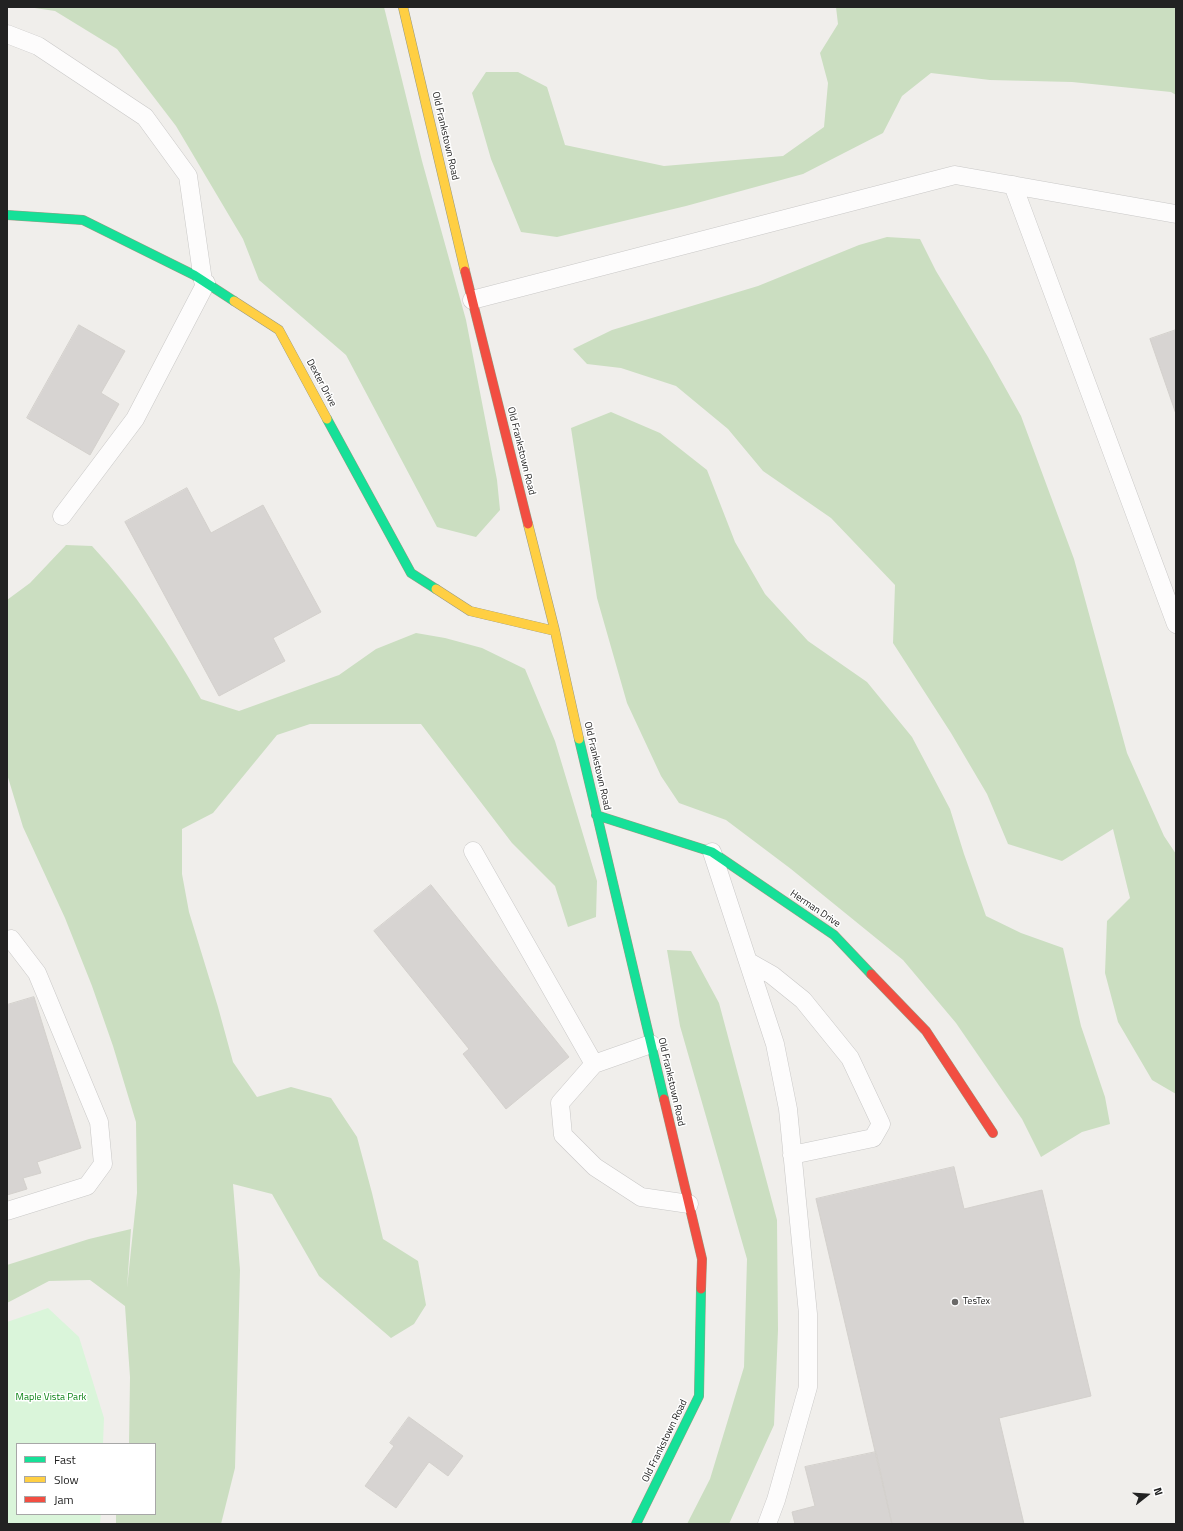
<!DOCTYPE html>
<html>
<head>
<meta charset="utf-8">
<style>
	body { margin:0 }
	#map { position:relative; width:1183px; height:1531px; overflow:hidden; background:#f0eeeb; font-family:"Titillium Web",sans-serif }
	canvas { display:block }
	.frame { position:absolute; inset:0; border:8px solid #222; pointer-events:none }
	.legend { position:absolute; left:16px; top:1443px; width:140px; height:72px; box-sizing:border-box; background:#fff; border:1px solid #a7a7a7; margin:0; padding:5px 7px; list-style:none; font-size:12px; color:#222 }
	.legend li { display:flex; align-items:center; gap:8px; height:20px }
	.legend b { width:20px; border:1px solid #a7a7a7 }
	.north { position:absolute; left:1127px; top:1475px; width:40px; height:40px; -webkit-text-stroke:3px #fff; paint-order:stroke; rotate:73deg; font-size:11px; font-weight:700; line-height:16px; text-align:center; color:#222 }
	.north::after { content:''; display:block; margin:auto; width:14px; height:18px; background:#222; clip-path:polygon(50% 0,100% 100%,50% 72%,0 100%) }
</style>
</head>
<body>
<div id="map">
<canvas width="1183" height="1531"></canvas>
<div class="frame"></div>
<ul class="legend">
<li><b style="height:5px;background:#16e098"></b>Fast</li>
<li><b style="height:5px;background:#ffcf43"></b>Slow</li>
<li><b style="height:5px;background:#f24e42"></b>Jam</li>
</ul>
<div class="north">N</div>
</div>
<script>
const ctx = document.querySelector('canvas').getContext('2d');
ctx.lineJoin = 'round';
function fill(path, color) {
  ctx.fillStyle = color;
  ctx.fill(path, 'evenodd');
}
function trace(path, color, width, dash) {
  ctx.strokeStyle = color;
  ctx.lineWidth = width;
  ctx.lineCap = dash ? 'butt' : 'round';
  ctx.setLineDash(dash || []);
  ctx.stroke(path);
}
function drawText(font, color, halo, rows, align = 'center') {
  ctx.font = font + ' "Titillium Web",sans-serif';
  ctx.lineWidth = 3;
  ctx.setLineDash([]);
  ctx.textBaseline = 'middle';
  ctx.strokeStyle = halo;
  ctx.fillStyle = color;
  for (const [text, x, y, turn = 0] of rows) {
    ctx.save();
    ctx.translate(x, y);
    ctx.rotate((+turn || 0) * Math.PI / 180);
    ctx.textAlign = isNaN(turn) ? turn : align;
    if (halo) ctx.strokeText(text, 0, 0);
    ctx.fillText(text, 0, 0);
    ctx.restore();
  }
}
fill(new Path2D(`
	M28,7H384L422,161L466,320L497,480L500,510L476,537L437,527L346,355L259,280L243,239L176,126L117,49L55,11Z
	M836,7H1176V95L1171,92L1072,82L990,80L931,73L902,96L883,133L803,174L686,206L557,237L521,232L491,159L472,93L486,72H518L547,87L565,145L664,166L783,156L824,127L828,83L820,53L838,24Z
	M887,237L920,239L936,271L988,357L1021,416L1074,559L1127,753L1164,836L1176,854V1094L1152,1080L1118,1022L1105,973L1107,921L1130,898L1113,829L1062,861L1008,844L987,794L951,733L893,643L895,585L831,518L763,471L728,429L676,386L621,368L587,364L573,349L612,330L758,286L859,245Z
	M611,412L660,433L707,470L735,542L765,594L808,641L867,682L912,737L950,809L964,854L986,916L1021,933L1063,948L1081,1026L1105,1097L1110,1124L1082,1132L1041,1157L1022,1119L956,1023L903,960L791,869L726,820L679,803L661,776L627,703L597,598L571,428Z
	M66,545L92,546C135,592 170,644 201,699L239,711L339,675L376,649L416,633L445,638L482,648L525,669L555,741L597,881L596,917L568,927L555,886L512,843L421,724H310L277,735L213,813L182,829V874L189,912L218,1007L233,1062L257,1097L291,1087L331,1098L357,1137L372,1193L383,1239L418,1261L426,1305L414,1324L391,1338L319,1276L272,1194L233,1184L240,1270L235,1468L221,1524H116V1514H155V1444H129L130,1377L125,1306L90,1280L49,1281L7,1303V1265L89,1239L131,1229L127,1288L137,1193L136,1122L113,1046L92,986L65,918L23,827L7,774V600L30,583Z
	M667,950L691,951L719,1003L777,1220L778,1330L774,1425L729,1524H687L710,1479L744,1367L747,1259L680,1026Z`), '#cbdec1');
fill(new Path2D(`
	M48,1308L79,1337L104,1418L103,1444H17V1514H101L100,1524H7V1322Z`), '#daf5da');
const building = new Path2D(`
	M79,325L125,351L101,393L119,404L90,455L27,418Z
	M1176,330V414L1150,339Z
	M187,488L211,533L263,505L321,612L273,638L285,661L219,696L125,522Z
	M431,885L569,1057L506,1109L463,1054L469,1049L374,931Z
	M34,997L81,1148L37,1162L41,1173L23,1178L27,1189L7,1195V1005Z
	M954,1167L964,1209L1042,1190L1091,1396L999,1418L1024,1524H892L816,1199Z
	M409,1417L463,1456L448,1476L429,1462L396,1508L365,1486L394,1446L390,1443Z
	M876,1452L892,1524H795L792,1512L815,1506L805,1467Z`);
fill(building, '#d7d4d2');
trace(building, '#d3d0cc', 1);
const lane = new Path2D(`
	M7,34L38,46L145,117L188,176L203,281
	M1013,185L1176,624
	M472,300L955,175L1176,214
	M62,516L135,419L206,283
	M473,851L594,1064L651,1044
	M712,852L775,1044L788,1109L808,1314V1387L776,1500L767,1524
	M749,962L772,975L803,1000L850,1058L881,1124L873,1138L792,1155
	M594,1064L560,1103L563,1135L595,1167L641,1197L689,1204
	M7,1211L87,1186L103,1164L99,1122L37,973L11,939`);
const fast = new Path2D(`
	M7,215L83,220L194,275L234,301
	M327,419L411,573L436,589
	M579,739L664,1099
	M596,815L712,852L834,935L871,974
	M636,1524L699,1396L701,1289`);
const slow = new Path2D(`
	M403,7L465,271
	M234,301L279,330L327,419
	M528,524L555,631L579,739
	M436,589L470,611L555,631`);
const jam = new Path2D(`
	M465,271L528,524
	M871,974L926,1031L993,1133
	M664,1099L702,1259L701,1289`);
trace(lane, '#c9c8c7', 19);
trace(fast, '#999a82', 10);
trace(slow, '#999a82', 10);
trace(jam, '#999a82', 10);
trace(lane, '#fdfcfc', 18);
trace(fast, '#16e098', 9);
trace(slow, '#ffcf43', 9);
trace(jam, '#f24e42', 9);
for (const [x, y, r, color] of [
	[955,1302,4,"#6a6968"]
]) {
  const dot = new Path2D();
  dot.arc(x, y, r, 0, 2 * Math.PI);
  ctx.fillStyle = color;
  ctx.fill(dot);
  trace(dot, '#fff', 1.5);
}
drawText('10px', '#222', '#fff', [
	["Old Frankstown Road",445,136,77],
	["Dexter Drive",321,383,62],
	["Old Frankstown Road",521,451,76],
	["Old Frankstown Road",597,766,77],
	["Herman Drive",815,909,34],
	["Old Frankstown Road",671,1082,77],
	["Old Frankstown Road",665,1441,-64]
]);
drawText('10px', '#222', '#fff', [
	["TesTex",963,1302]
], 'left');
drawText('10px', '#0c8416', '#fff', [
	["Maple Vista Park",51,1398]
]);
</script>
</body>
</html>
